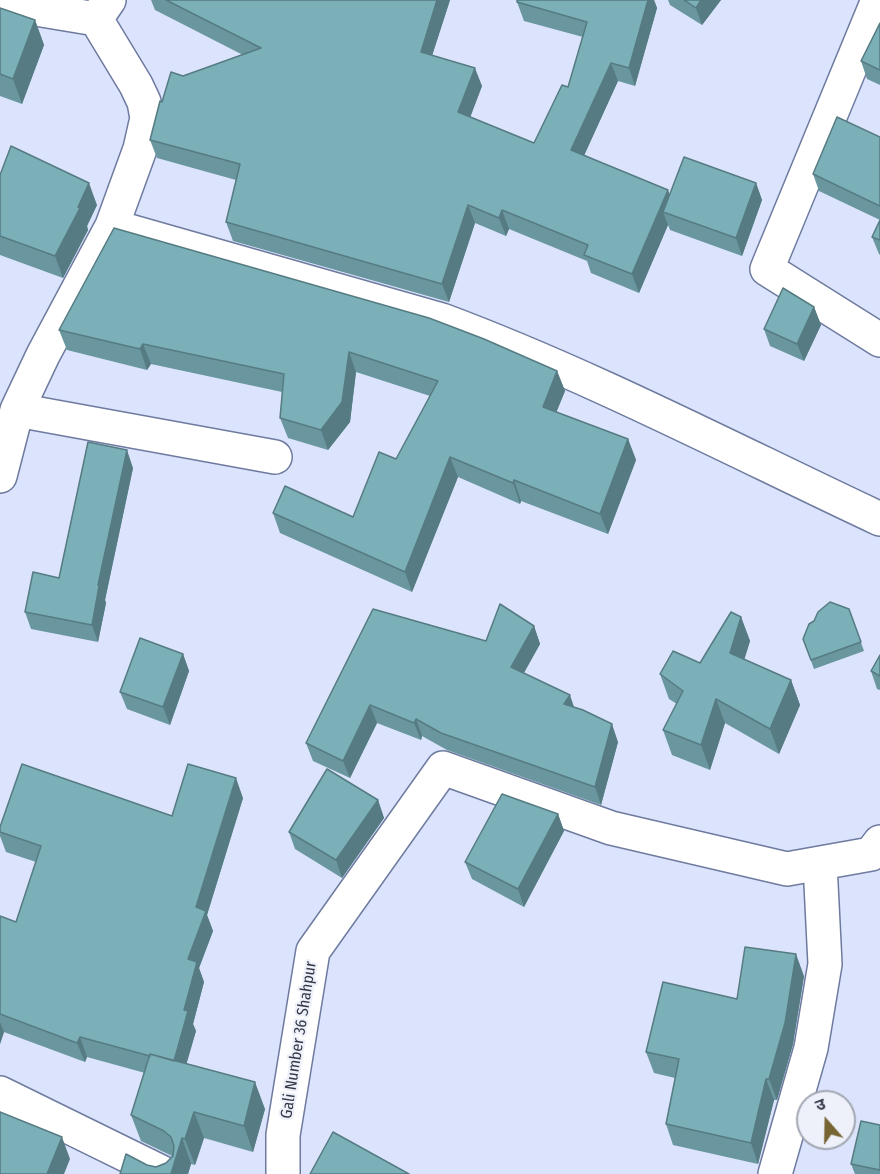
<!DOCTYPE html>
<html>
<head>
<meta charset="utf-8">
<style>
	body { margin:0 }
	#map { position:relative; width:880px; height:1174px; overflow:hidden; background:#dbe4fc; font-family:"Fira Sans Condensed","Noto Sans Devanagari",sans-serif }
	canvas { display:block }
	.north { position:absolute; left:796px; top:1090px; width:60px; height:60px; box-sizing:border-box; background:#eef1fa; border:2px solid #a3a7b2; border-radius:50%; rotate:340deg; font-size:16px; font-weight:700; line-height:24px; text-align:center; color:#323847 }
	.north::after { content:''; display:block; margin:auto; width:21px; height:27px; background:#786534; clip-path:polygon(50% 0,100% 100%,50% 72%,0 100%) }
</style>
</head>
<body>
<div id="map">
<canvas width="880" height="1174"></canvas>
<div class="north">उ</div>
</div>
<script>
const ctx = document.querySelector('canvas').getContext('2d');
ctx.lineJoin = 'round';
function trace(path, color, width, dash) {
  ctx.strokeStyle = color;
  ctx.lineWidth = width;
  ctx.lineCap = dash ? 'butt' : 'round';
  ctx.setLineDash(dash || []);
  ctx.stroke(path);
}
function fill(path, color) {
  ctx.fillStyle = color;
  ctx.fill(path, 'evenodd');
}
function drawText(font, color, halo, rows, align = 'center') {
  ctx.font = font + ' "Fira Sans Condensed",sans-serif';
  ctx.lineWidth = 4.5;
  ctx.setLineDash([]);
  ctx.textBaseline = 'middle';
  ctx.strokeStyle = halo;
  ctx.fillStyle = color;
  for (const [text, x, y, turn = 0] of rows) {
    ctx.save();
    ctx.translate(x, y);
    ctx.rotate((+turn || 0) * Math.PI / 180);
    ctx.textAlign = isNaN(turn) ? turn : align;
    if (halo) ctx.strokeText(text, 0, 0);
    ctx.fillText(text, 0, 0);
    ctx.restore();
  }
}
const street = new Path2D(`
	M878,0L767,269L880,340
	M0,3L96,19
	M112,226L442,320C592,376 735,451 880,519
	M17,410L275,457
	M0,476L17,410L43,355L112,226L140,149L147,118L144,102L136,85L96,19L109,0
	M0,1093L165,1174
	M283,1174V1135L313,951L443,768L611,828L787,869L871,854L880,842
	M775,1174L811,1048L825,964L820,864`);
trace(street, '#6e7b9f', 36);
trace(street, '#fff', 33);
fill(new Path2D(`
	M151,0H450L432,56L482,86L470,117L534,143L568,87L583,37L524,21L517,2V0H654L657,8L635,86L618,81L584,155L670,195L756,183L762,200L742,256L670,230L668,225L639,293L591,273L587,261L509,229L506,236L475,223L449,302L233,241L226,222L236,180L157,158L150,140L162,102L183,76L243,55L155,10Z
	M668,0H721L702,25L670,5Z
	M0,8L35,20L44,45L22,104L0,96Z
	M880,23V85L867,79L861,61Z
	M880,137V255L879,254L872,237L880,220L819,191L813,174Z
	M0,175L97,205L87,226L88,230L63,278L0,255Z
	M114,228L557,371L565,391L556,412L628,439L636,460L608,534L521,501L520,504L458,477L412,592L280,533L273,513L353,517L396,459L430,396L356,372L350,422L328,450L288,438L280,418L282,392L151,364L147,370L67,350L59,330Z
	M814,307L821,325L804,361L770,346L764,329Z
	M133,468L105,600L106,603L98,642L31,629L25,612L59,578Z
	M373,609L486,641L534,626L540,644L524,673L575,708L618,742L601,805L447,750L422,736L421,740L377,723L350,778L313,761L306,743Z
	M849,609L864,651L814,669L803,639Z
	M741,617L750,641L744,659L791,680L800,705L779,754L725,723L710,770L672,755L663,730L677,704L669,699L660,674L700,663Z
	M183,654L189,671L170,725L127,709L120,692Z
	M880,655V690L877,689L871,671Z
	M243,798L207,915L213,931L199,968L204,982L193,1024L196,1031L186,1064L265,1109L253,1152L204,1138L195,1165L191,1164L188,1174H120L147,1165L156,1167L166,1163L172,1156L141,1141L131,1115L145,1073L87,1057L85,1062L4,1032L0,1044V916L16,922L36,862L6,852L0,836V827L172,816Z
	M378,800L384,818L342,878L295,849L289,832Z
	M558,814L564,831L524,907L472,879L465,862Z
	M804,976L793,1044L777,1100H774L758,1164L673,1145L666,1124L675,1078L654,1073L646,1052L737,999Z
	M880,1125V1174H855L851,1164Z`), '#6a979f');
fill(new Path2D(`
	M437,0H450L427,71L421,52Z
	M648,0H654L657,8L635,86L629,68Z
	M701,0H721L702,25L696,8Z
	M35,20L44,45L22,104L13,79Z
	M611,63L618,81L578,169L571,150Z
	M475,68L482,86L465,131L458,112Z
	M89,183L97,205L87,226L88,230L63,278L55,256Z
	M756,183L762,200L742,256L736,238Z
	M668,190L675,209L663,212L668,225L639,293L632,274Z
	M468,205L475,223L449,302L442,284Z
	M502,210L509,229L506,236L499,218Z
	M814,307L821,325L804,361L797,344Z
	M143,344L151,364L147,370L140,349Z
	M349,352L356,372L350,422L328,450L321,430Z
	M557,371L565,391L550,428L543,407Z
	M628,439L636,460L608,534L600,514Z
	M127,450L133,468L105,600L106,603L98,642L92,625L98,585Z
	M450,457L458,477L412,592L405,572Z
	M514,480L521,501L520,504L513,483Z
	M741,617L750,641L739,677L730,653Z
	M534,626L540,644L517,685L511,667Z
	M183,654L189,671L170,725L163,707Z
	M791,680L800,705L779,754L770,729Z
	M570,695L576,713L564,704Z
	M716,699L725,723L710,770L701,745Z
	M370,705L377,723L350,778L343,761Z
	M416,719L422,736L421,740L414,723Z
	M612,724L618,742L601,805L595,787Z
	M236,778L243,798L207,915L213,931L199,968L204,982L193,1024L196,1031L181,1083L174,1063L184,1010L188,959L196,907Z
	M378,800L384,818L342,878L336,860Z
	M558,814L564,831L524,907L518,889Z
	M796,954L804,976L793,1044L777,1100L769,1079Z
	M0,1022L4,1032L0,1044Z
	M80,1037L87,1057L85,1062L77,1043Z
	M766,1079L774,1100L758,1164L751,1143Z
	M255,1082L265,1109L253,1152L244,1126Z
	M194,1112L204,1138L195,1165L185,1139Z
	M62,1137L70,1159L64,1174H47Z
	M182,1138L191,1164L188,1174H171Z`), '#567b82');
const building = new Path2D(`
	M166,0H437L421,52L475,68L458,112L534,143L562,85L568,87L587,22L517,2V0H648L629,68L611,63L571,150L668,190L632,274L584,255L588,245L502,210L499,218L468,205L442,284L226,222L240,164L150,140L160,101L162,102L171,72L183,76L261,48Z
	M684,0H701L696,8Z
	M0,8L35,20L13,79L0,74Z
	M880,23V70L861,61Z
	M837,117L880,137V206L813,174Z
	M11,146L89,183L78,207L80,208L55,256L0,236V175Z
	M684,157L756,183L736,238L663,212Z
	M880,220V240L872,237Z
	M114,228L429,318L484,339L557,371L543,407L628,439L600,514L514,480L513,483L450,457L405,572L273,513L285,486L353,517L379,452L396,459L438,381L349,352L342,402L321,430L280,418L284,374L143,344L140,349L59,330Z
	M783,288L814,307L797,344L764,329Z
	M88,442L127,450L98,585L99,586L92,625L25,612L33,572L59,578Z
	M830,602L849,609L861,642L811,660L803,639L809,624L814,621L818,612Z
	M500,604L534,626L511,667L570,695L564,704L583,710L612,724L595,787L441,733L416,719L414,723L370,705L343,761L306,743L373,609L486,641Z
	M731,612L741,617L730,653L791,680L770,729L716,699L701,745L663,730L683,691L660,674L673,651L700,663Z
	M140,638L183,654L163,707L120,692Z
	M880,655V676L871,671Z
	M22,764L172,816L188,764L236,778L196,907L206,911L188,959L197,962L184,1010L188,1011L174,1061L150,1054V1056L80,1037L77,1043L0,1014V916L16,922L41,846L0,832V827Z
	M327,769L378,800L336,860L289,832Z
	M502,794L558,814L518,889L465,862Z
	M745,947L796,954L785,1023L769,1079H766L751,1143L666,1124L679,1059L646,1052L663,982L737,999Z
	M150,1054L255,1082L244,1126L194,1112L185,1139L182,1138L171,1174H120L126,1154L147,1165L156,1167L166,1163L173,1156L174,1146L171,1137L164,1131L131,1115Z
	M0,1112L62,1137L47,1174H0Z
	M861,1121L880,1125V1170L851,1164Z
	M333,1132L409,1174H310Z`);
fill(building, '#7bb0b9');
trace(building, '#567b82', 1.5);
drawText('16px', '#323847', '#eef1fa', [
	["Gali Number 36 Shahpur",299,1040,-81]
]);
</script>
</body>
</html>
